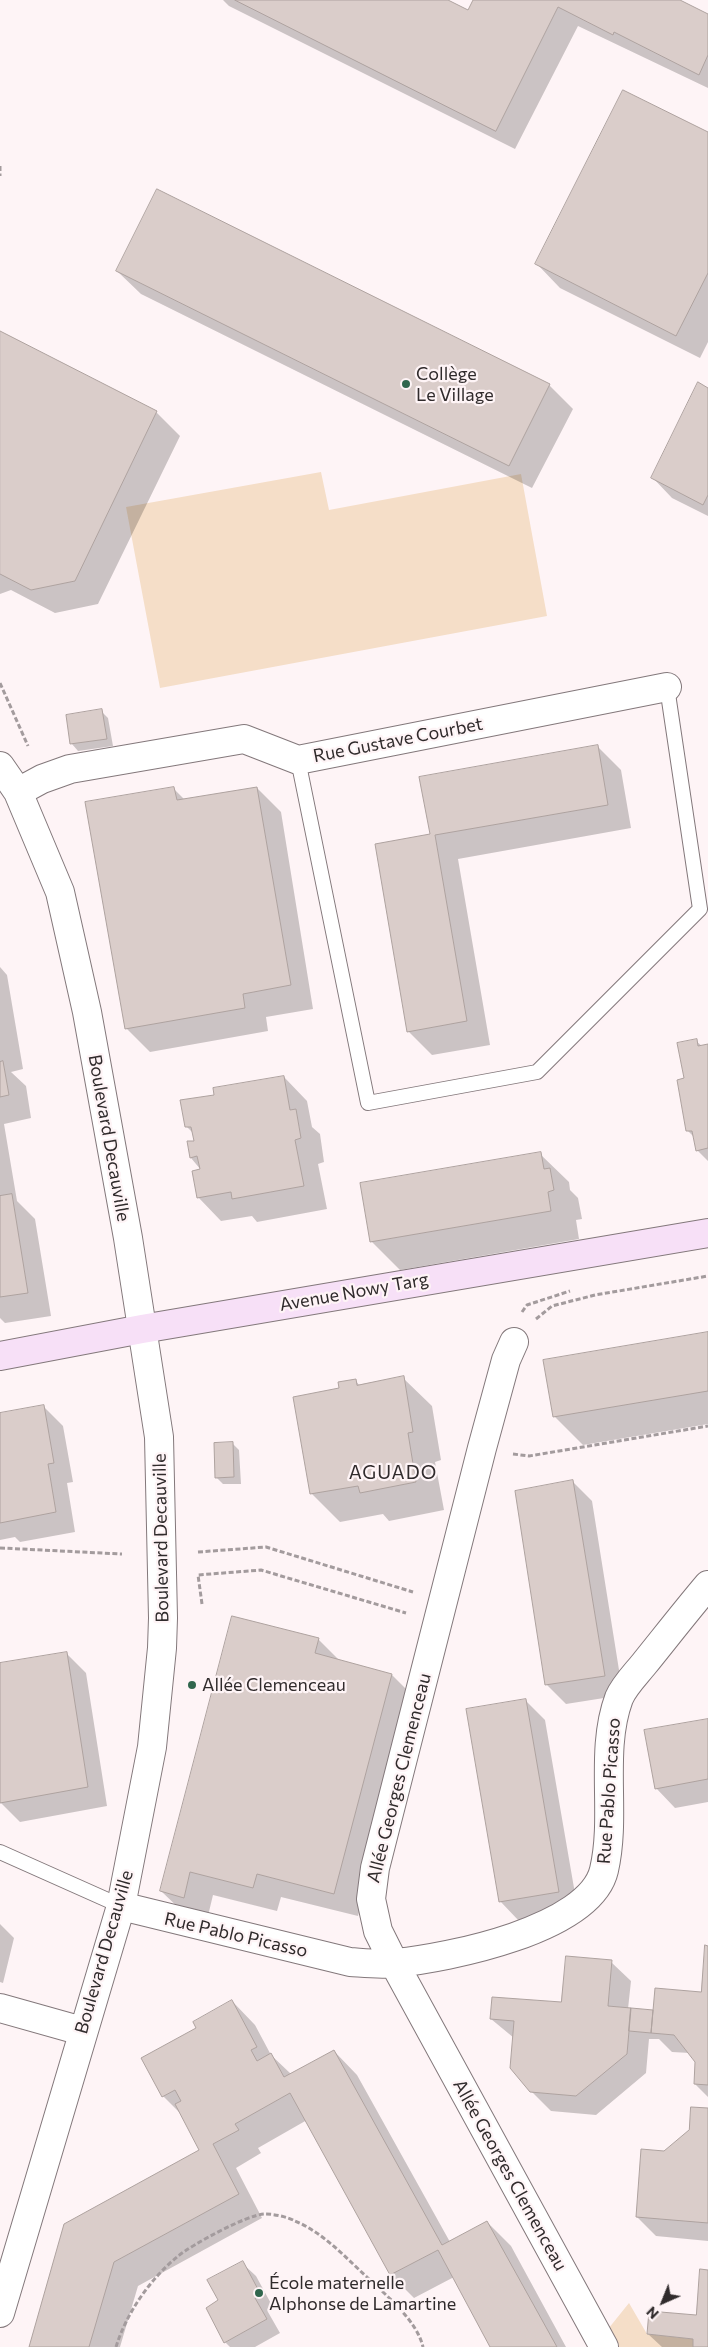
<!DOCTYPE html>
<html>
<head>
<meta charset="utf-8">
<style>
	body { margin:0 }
	#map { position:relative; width:708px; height:2347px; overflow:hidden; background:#fef4f6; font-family:Commissioner,sans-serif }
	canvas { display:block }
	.north { position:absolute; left:638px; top:2277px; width:50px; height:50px; -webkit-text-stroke:4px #fef4f6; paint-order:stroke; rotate:224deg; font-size:14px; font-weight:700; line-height:20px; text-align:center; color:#302b2c }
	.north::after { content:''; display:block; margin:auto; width:18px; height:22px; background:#302b2c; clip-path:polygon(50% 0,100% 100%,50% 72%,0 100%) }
</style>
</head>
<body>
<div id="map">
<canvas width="708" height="2347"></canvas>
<div class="north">N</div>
</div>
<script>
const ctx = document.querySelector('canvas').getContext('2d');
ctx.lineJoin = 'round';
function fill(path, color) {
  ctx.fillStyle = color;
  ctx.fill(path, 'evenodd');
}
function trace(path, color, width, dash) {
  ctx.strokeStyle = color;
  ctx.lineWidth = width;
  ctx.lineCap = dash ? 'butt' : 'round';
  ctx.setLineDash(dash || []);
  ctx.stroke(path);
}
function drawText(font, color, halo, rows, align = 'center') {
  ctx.font = font + ' Commissioner,sans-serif';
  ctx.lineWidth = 4.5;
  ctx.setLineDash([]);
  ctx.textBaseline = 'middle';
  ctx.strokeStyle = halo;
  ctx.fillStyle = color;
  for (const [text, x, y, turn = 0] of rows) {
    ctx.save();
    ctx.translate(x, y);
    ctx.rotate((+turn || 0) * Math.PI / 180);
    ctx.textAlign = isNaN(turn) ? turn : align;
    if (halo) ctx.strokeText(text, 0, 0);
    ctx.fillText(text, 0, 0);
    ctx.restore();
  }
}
fill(new Path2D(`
	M321,472L329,510L521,474L547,616L160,688L126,507Z
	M629,2303L647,2334L693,2339V2347H598L596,2344Z`), '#f5dec8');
fill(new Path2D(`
	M223,0H445L468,12L474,0H678L708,16V88L578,26L515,149L229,6Z
	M708,133V342L700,358L560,288L537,264Z
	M117,271L549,385L573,409L532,488L141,294Z
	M0,332L156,412L180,436L98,604L55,613L11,590L0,594Z
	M708,389V516L672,498L653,478Z
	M101,711L108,718L113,746L78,751L72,744L67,716Z
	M598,747L621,770L631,828L458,859L490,1045L432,1055L408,1031L431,835Z
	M257,788L281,812L313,1009L266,1017L268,1031L150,1052L126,1028L174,789L185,800Z
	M0,967L7,975L23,1069L11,1072L26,1086L31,1118L4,1124L17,1201L35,1219L51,1316L5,1323L0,1318Z
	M696,1041L702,1046L708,1045V1161L697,1150L695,1138L687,1130L685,1079Z
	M284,1077L307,1101L312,1127L320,1134L324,1162L318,1164L327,1209L257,1222L252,1216L221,1221L198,1197L201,1170L191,1158L188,1143L196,1142L194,1134L186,1126L215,1096Z
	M540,1154L569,1182L570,1190L578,1198L582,1219L576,1220L579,1239L400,1270L371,1241Z
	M708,1333V1424L583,1445L555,1417L544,1361Z
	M403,1378L432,1406L441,1460L435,1462L444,1510L389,1521L383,1514L340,1522L312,1494L295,1398L341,1389L355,1380L360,1386Z
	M44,1407L63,1426L73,1482L67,1483L75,1532L20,1542L15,1537L0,1540V1415Z
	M232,1443L239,1450L241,1484H223L216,1477Z
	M573,1482L592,1501L623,1695L566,1704L546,1684Z
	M318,1639L340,1661L392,1675L415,1698L358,1916L281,1897L277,1911L213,1895L207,1920L185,1914L161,1891Z
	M67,1654L86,1673L107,1806L20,1822L1,1803L0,1798V1665Z
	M525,1700L545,1720L578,1911L519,1921L500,1901Z
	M708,1720V1802L675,1808L656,1788Z
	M0,1924L14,1938L3,1983L0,1982Z
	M708,1947V2097L695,2084L696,2062L690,2053L672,2052L659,2039H649L646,2073L596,2115L551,2111L531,2091L514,2038L491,2019L562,2003L611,1962L631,1981L628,2009L654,2012L702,1993Z
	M232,2001L255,2025L271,2055L291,2074L334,2051L357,2075L450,2242L487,2222L511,2246L566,2347H491L454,2277L414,2298L391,2275L307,2120L258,2148L261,2153L236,2168L262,2218L138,2286L120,2347H30L201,2151L182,2115L163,2096L198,2029Z
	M708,2110V2241L656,2236L637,2217L664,2152L690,2131Z
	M242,2263L256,2276L274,2309L268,2312L280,2333L255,2347H230L225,2342L220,2301Z
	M708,2271V2347H662L648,2334L697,2316Z`), '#0003');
const building = new Path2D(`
	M235,0H448L468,10L473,0H680L708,14V55L699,75L614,32L613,35L558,7L496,131Z
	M623,90L708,132V273L676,336L535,264Z
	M157,189L550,384L509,466L116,271Z
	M0,331L157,411L75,581L31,590L0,574Z
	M698,382L708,388V495L703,505L651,478Z
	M102,709L107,739L70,744L66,715Z
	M598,745L608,805L435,835L467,1021L407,1032L375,844L430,834L419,777Z
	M174,787L177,800L257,787L291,985L243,994L245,1008L125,1029L85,802Z
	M697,1039L698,1046L708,1044V1148L696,1151L692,1131H686L677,1080L684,1078L677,1043Z
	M3,1061L9,1095L0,1097V1062Z
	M284,1076L290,1110L296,1109L301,1138L295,1140L304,1186L232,1199L231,1192L197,1198L192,1171L200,1169L197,1156L190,1158L187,1141H194L191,1127H185L180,1100L214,1095L213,1088Z
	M541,1152L544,1169L550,1168L554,1190L548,1192L551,1211L370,1242L360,1183Z
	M12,1194L28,1293L0,1297V1196Z
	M708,1332V1391L553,1417L543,1360Z
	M404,1376L413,1432L408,1433L416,1482L360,1493L358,1486L310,1494L293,1397L339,1388L338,1382L356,1379L357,1385Z
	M44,1405L54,1463L48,1464L56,1512L0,1523V1413Z
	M233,1442L234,1477L215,1478L214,1443Z
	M573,1480L605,1676L545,1685L515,1491Z
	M232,1616L319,1638L315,1653L392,1674L334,1894L257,1874L253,1888L190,1872L184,1898L160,1891Z
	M67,1652L88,1787L0,1803V1663Z
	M526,1699L559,1892L499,1902L466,1709Z
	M708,1719V1779L655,1789L644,1730Z
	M705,1945L708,1946V2085L694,2084L695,2062L674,2035L651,2033L655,1988L701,1992Z
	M566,1956L612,1960L608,2006L631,2008L627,2054L576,2096L530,2092L510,2068L514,2021L490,2019L492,1997L561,2002Z
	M232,2000L257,2047L251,2050L257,2061L271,2053L284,2077L334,2050L442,2245L487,2221L557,2347H490L438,2250L390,2275L290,2093L235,2124L239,2130L213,2144L239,2194L114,2262L89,2347H29L64,2224L199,2150L175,2104L181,2101L175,2090L162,2097L141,2058L196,2028L193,2022Z
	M631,2008L653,2010L651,2033L629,2031Z
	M691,2107L708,2108V2223L636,2217L641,2149L664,2151L689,2130Z
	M243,2261L261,2295L255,2298L267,2319L224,2343L206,2308L218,2300L207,2280Z
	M700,2269L708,2270V2347H693V2339L647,2334L649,2311L696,2315Z`);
fill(building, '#dacdca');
trace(building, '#aea29f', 1);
const lane = new Path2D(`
	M298,760L368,1103L537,1072L700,909L667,687
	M0,1852L121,1906`);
const street = new Path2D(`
	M0,766L18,792L60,892L87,1012L128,1238L159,1437L163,1618L162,1648L152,1747L121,1906L0,2313
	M18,792L42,779L70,769L244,739L298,760L667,687
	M514,1342L506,1360L482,1448L375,1868L371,1899L378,1931L394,1963L604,2347
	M121,1906L350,1962C365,1963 381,1965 396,1963C447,1958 590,1930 604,1870C617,1814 599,1752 619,1698C624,1686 636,1674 644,1664C665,1638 686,1611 708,1585
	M0,2008L82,2031`);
const secondary = new Path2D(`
	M0,1356L142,1329L708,1233`);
trace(lane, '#83787b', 16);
trace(street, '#83787b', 30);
trace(secondary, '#83787b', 30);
trace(new Path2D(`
	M0,166V176
	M0,683L28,746
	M522,1312L527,1305L570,1291
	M536,1319L552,1306L595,1295L708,1276
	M513,1454L529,1456L708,1426
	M0,1548L122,1554
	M198,1552L266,1547L413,1592
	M202,1604L198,1575L261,1570L406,1613
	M116,2347C126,2314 150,2279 177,2257C191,2245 248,2214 265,2214C274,2214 288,2217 295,2221C324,2233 347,2259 369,2279C388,2297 417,2321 423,2347`), '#a39b9d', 3, [5, 2.5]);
trace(lane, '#fff', 14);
trace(street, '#fff', 28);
trace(secondary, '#f7e0f7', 28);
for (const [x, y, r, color] of [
	[406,384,5,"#30664d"],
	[192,1685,5,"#30664d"],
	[259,2293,5,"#30664d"]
]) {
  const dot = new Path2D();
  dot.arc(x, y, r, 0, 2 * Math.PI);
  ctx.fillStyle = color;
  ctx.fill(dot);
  trace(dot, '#fef4f6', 2);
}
drawText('18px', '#302b2c', '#fef4f6', [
	["Collège",416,374],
	["Le Village",416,395],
	["Allée Clemenceau",202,1685],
	["École maternelle",269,2283],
	["Alphonse de Lamartine",269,2304]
], 'left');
drawText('18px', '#302b2c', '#fef4f6', [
	["Rue Gustave Courbet",398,740,-11],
	["Boulevard Decauville",109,1138,80],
	["Avenue Nowy Targ",354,1292,-10],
	["Boulevard Decauville",161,1538,-91],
	["Allée Georges Clemenceau",399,1778,-76],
	["Rue Pablo Picasso",609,1791,-86],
	["Rue Pablo Picasso",236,1935,13],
	["Boulevard Decauville",104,1952,-74],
	["Allée Georges Clemenceau",510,2175,61]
]);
ctx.letterSpacing = '1px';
drawText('19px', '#302b2c', '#fef4f6', [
	["AGUADO",393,1473]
]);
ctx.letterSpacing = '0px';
</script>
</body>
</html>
